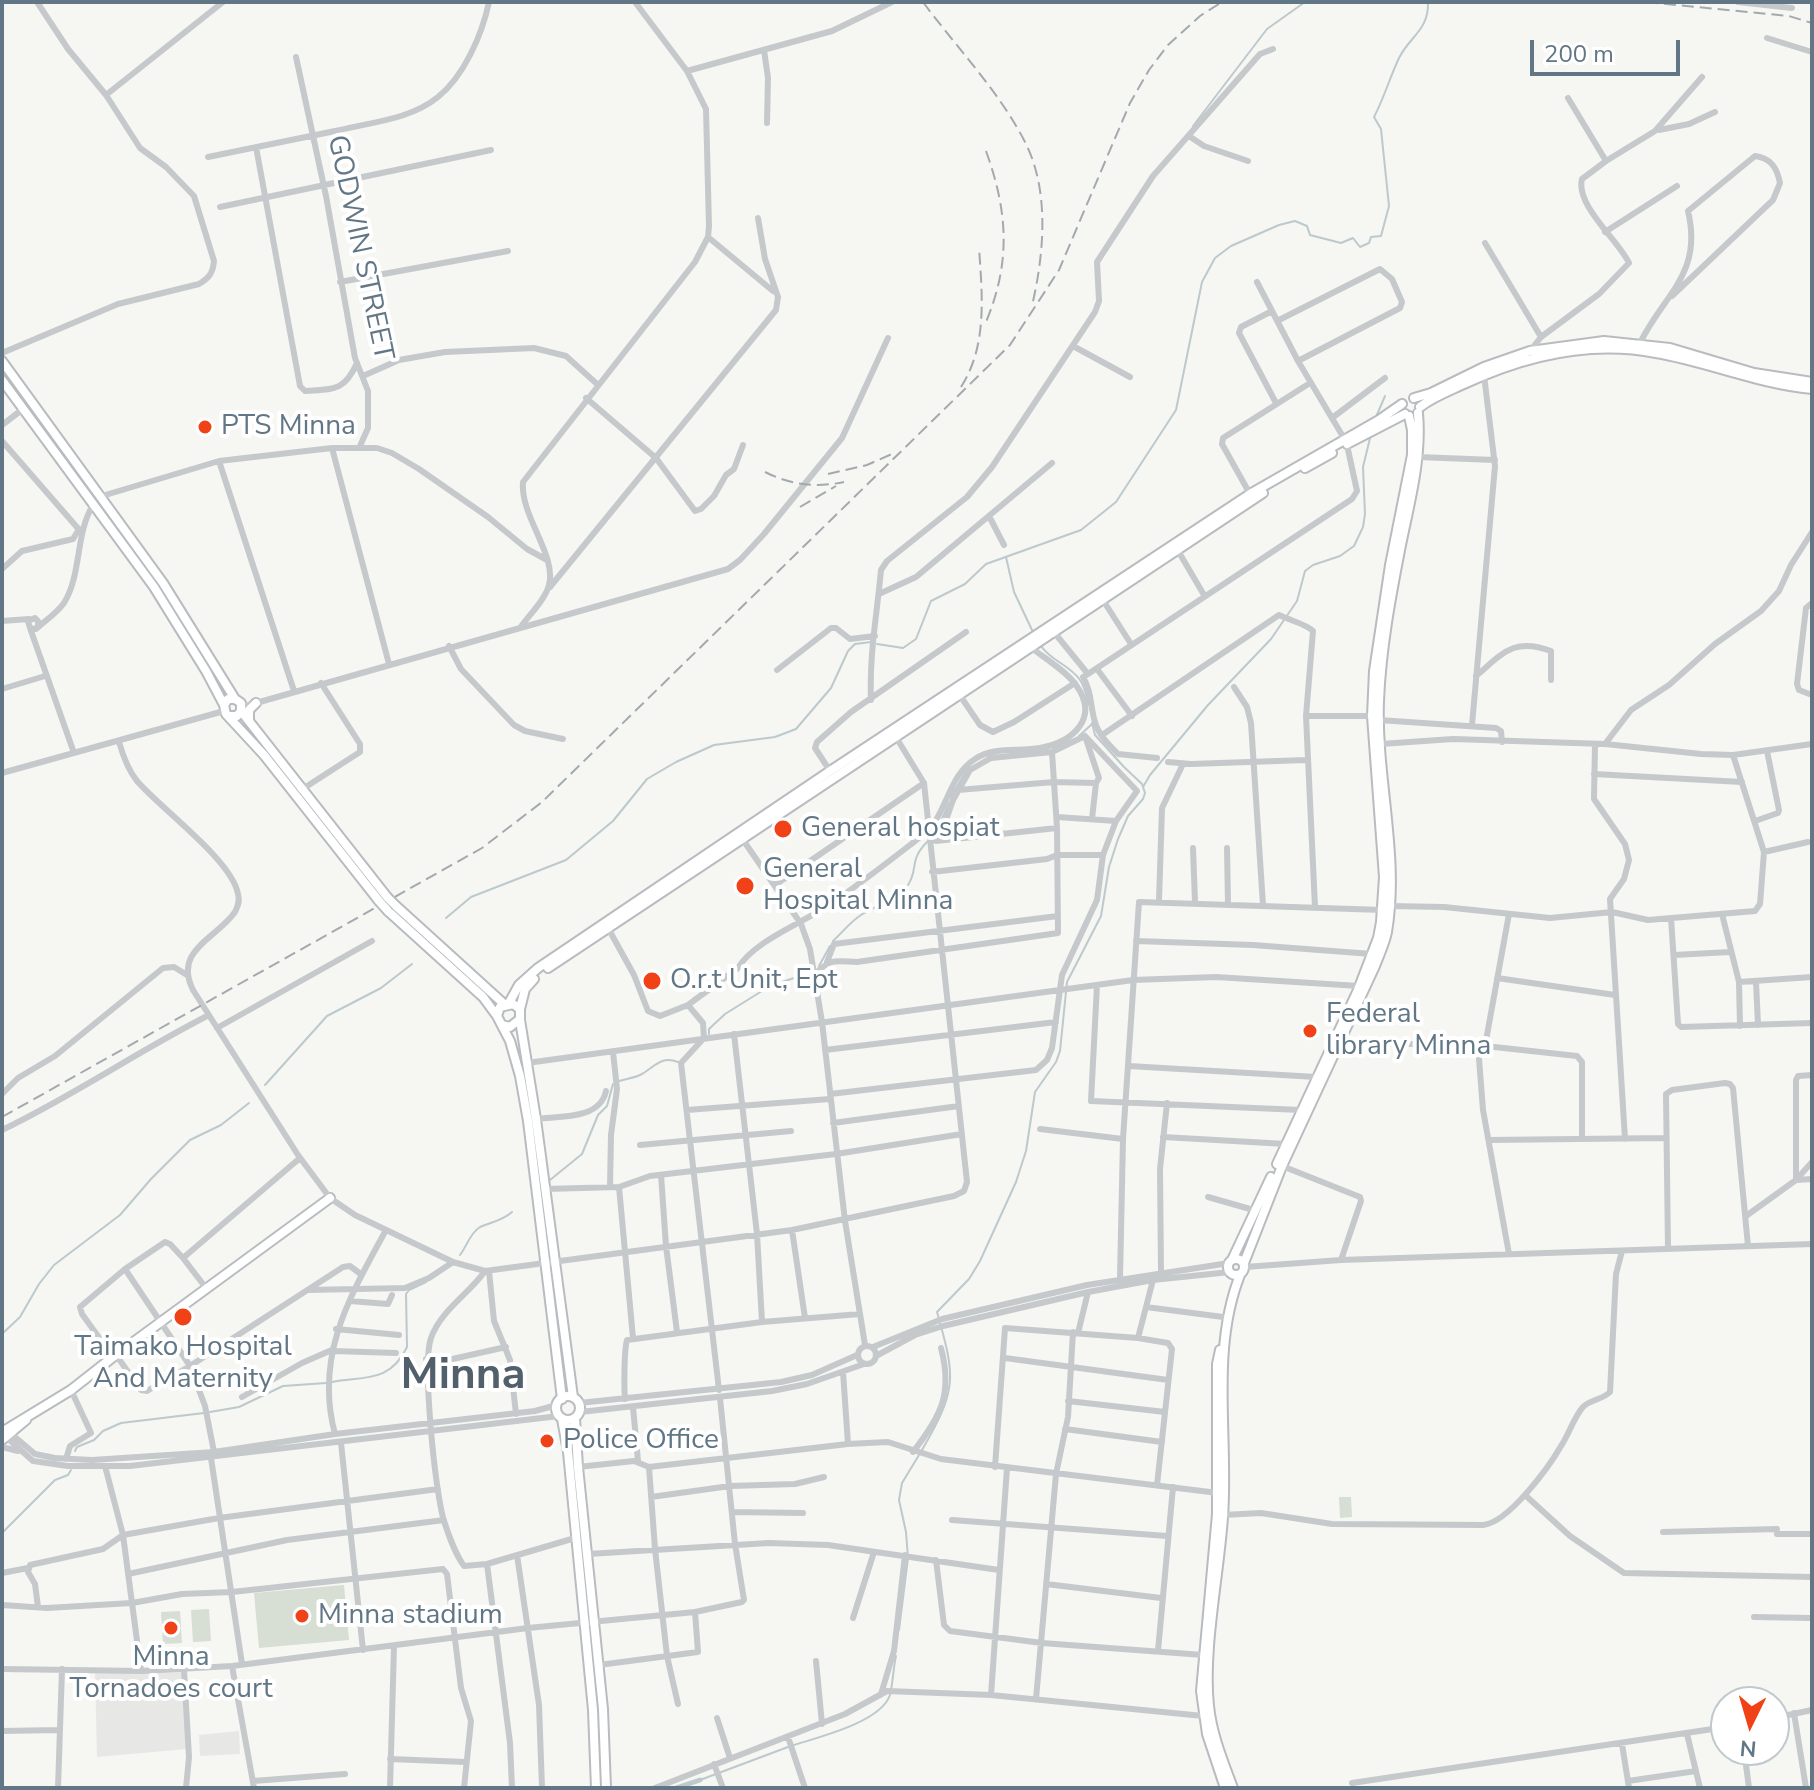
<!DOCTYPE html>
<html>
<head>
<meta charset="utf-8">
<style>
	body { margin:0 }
	#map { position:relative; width:1814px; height:1790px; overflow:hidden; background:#f6f6f2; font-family:"Nunito Sans",sans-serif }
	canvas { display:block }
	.frame { position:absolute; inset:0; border:4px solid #627785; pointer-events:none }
	.north { position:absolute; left:1710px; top:1686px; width:80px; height:80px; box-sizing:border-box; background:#fff; border:2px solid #c0c9ce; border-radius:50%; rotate:185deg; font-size:22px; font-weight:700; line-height:32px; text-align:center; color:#627785 }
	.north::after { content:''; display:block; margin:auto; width:28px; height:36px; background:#f14217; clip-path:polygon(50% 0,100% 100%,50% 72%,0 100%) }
	.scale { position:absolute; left:1530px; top:40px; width:150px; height:36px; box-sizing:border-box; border:4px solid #627785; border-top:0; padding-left:10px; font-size:24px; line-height:28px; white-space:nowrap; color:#627785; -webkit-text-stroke:6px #fff; paint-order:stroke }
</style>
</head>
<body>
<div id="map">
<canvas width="1814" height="1790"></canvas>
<div class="frame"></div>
<div class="north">N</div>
<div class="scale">200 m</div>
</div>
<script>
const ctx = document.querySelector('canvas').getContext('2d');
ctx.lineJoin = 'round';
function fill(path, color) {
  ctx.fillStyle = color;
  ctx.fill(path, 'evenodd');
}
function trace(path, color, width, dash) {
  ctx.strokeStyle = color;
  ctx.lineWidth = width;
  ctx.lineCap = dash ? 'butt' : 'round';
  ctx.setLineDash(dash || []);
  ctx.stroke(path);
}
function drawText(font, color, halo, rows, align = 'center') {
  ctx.font = font + ' "Nunito Sans",sans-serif';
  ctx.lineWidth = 8;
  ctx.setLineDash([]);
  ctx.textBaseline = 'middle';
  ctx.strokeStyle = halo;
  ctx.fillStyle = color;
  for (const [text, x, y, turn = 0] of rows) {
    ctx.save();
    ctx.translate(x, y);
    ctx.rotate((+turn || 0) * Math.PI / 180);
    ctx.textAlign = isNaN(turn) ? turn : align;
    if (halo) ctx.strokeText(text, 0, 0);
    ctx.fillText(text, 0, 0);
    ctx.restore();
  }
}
fill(new Path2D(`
	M95,1672H183L187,1749L97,1757Z
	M239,1731L240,1754L200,1756L199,1735Z`), '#e7e7e5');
fill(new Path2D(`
	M1339,1497H1351L1352,1517L1340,1518Z
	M344,1585L349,1640L259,1648L254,1593Z
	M209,1609L211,1641L193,1642L191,1610Z
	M180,1611L182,1643L163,1644L161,1612Z`), '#d7ded3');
trace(new Path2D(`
	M1193,126L1267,29L1305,2
	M1376,417L1385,396
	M1006,557L1014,592L1032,630
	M877,644L903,648L916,639L931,601L965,584L986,564L1081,530L1116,502L1176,410L1202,282L1215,258L1231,246L1279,225L1295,221L1307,226L1310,235L1341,243L1353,238L1360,247L1369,243L1371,237L1381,236L1389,206L1381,129L1374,117C1384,98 1390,77 1399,58C1410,36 1429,30 1428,2
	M1041,646C1051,661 1070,665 1080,680C1085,687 1086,696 1089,705
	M1079,736L1092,724
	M1143,787L1150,775L1208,705L1271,639L1297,601L1305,571L1313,565L1340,556L1354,546L1363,527L1365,514L1363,467L1371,434
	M951,797L966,771
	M934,837L949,803
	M446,918L471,897L566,860L613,821L647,779L676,762L714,745L775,737L796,729L831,688L848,651L855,644L871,642
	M833,941C843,932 850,922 861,915C876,905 898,900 908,885C919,868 908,860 929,840
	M819,966L830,946
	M709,1034V1029L725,1014L770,986L809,973
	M619,1081C625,1079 634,1078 640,1075C654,1068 660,1055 678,1062
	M265,1085L327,1016L381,988L412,964
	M550,1180L582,1154L598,1115L607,1106L613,1084
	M460,1255C467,1246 470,1233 480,1227C491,1222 502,1221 512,1212
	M2,1334L20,1317L39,1284L54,1265L120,1215L151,1179L190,1140L221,1125L249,1103
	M332,1382C364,1376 390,1383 407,1347L406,1294L409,1290L426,1282
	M210,1412L239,1407L283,1386L326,1383
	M922,1450C957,1389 956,1379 937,1312L969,1279L980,1261L1016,1182L1026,1151L1035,1092L1056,1062L1060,1051L1067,982L1101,916L1109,867L1118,839L1128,816L1143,799L1145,793L1142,784L1124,767L1095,735L1092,723
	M75,1451L77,1447L94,1440L103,1431L121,1423L204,1413
	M2,1533L55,1480L68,1475L71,1470
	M899,1630L908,1558L906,1532L899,1500L902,1483L919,1455
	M794,1745C819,1737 881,1722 890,1695C893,1683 893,1669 896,1656
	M700,1780L788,1747`), '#bcc9cd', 2);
trace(new Path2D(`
	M676,1788L700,1780`), '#bcc9cd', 5);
const major = new Path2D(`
	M2,361L163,583L235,699
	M2,380L154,587L206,671L224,705
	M1414,398L1431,393L1484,367L1530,351L1604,341L1670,348L1754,373L1812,382
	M1420,407C1433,397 1449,391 1464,384C1524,356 1589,340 1656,353C1709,362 1758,384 1812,389
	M1347,444L1405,414
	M1305,468L1332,453
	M241,711L387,897
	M230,716H237L241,711V703L235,699H228L224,705L226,714L264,755L379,901
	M249,721V710L256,703
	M396,906L504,1004
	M388,911L483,997L497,1016
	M548,968L1263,493
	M509,1003L519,985L538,968L830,771L1250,494L1379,420L1402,404
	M520,1009L525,989L534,979
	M520,1020L536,1119L573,1397
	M502,1025L510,1027L520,1019V1009L513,1004L500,1007L497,1016L510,1041L520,1076L528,1121L562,1399
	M1277,1164L1358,990L1378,938L1381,922L1384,877L1372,716L1374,671L1390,565L1412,455V430L1409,416
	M1228 1267a8 8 0 1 1 16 0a8 8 0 1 1-16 0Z
	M1232,1260L1271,1177
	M1244,1263L1282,1166L1375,966C1379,955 1385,943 1387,932C1400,855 1376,778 1379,701C1381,649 1391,596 1401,545C1410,501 1422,458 1418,413
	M1220,1350L1217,1364V1514L1201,1691L1207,1734L1225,1788
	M556 1408a12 12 0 1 1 24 0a12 12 0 1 1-24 0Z
	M575,1418L578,1467L603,1709L606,1788
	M562,1419L568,1452L593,1710L596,1788
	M2,1432L71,1390L113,1357L330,1198
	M2,1440L26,1420
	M1233,1788C1223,1761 1212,1735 1209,1706C1203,1649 1219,1576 1223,1517C1229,1437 1210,1351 1240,1275`);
trace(major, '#b8bcc0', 12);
trace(new Path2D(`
	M1738,2L1792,8
	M1767,38L1812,52
	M764,50L768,78L767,123
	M296,57L326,196L355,358L368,391V428L360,446
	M687,71L832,31L892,2
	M106,95L223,2
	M1568,98L1606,161
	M1659,130L1689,124L1715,112
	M1189,136L1204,146L1248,161
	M256,147L300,386L305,391C333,389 344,392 357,363
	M208,157C252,148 296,139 340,130C373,122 411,119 438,97C464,76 482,35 489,2
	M220,207L491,150
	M1605,232L1677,186
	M708,237L773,291
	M1485,243L1541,337
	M340,282L508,251
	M1257,282L1298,361L1345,440
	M1272,311L1241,327L1239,333L1276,403
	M1277,321L1380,269L1392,279L1402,302L1400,308L1298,361
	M1640,343C1664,294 1703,274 1688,211L1755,156C1771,158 1777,168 1780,183L1773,200L1672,296
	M1073,346L1130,377
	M1530,351L1541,337L1599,294L1629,263C1619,241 1575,205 1582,179L1606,161L1655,131L1702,77
	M2,353L118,304L199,284C209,278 213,273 214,261L194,196L166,167L140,148L106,95L68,49L37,2
	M363,376L399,360L445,352L534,348L566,356L597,384
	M586,398L656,458L695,511L701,509L714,496L726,475L734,469L743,445
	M1332,418L1385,378
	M2,425L23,409
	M2,441L82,533
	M332,448L389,664
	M1418,457L1495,460
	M219,461L294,691
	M1250,494L1222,444L1223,438L1310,383
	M102,496L219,461L332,448H377L392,453L419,469L488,517L527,549L547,560
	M989,516L1004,545
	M1177,549L1204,595
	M2,569L22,551L73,539L79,529
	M550,587L776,310L778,297L765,259L758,218
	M879,594L916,577L1052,463
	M1101,597L1131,644
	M1812,603L1806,608L1797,684L1799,690L1812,695
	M2,621L29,619
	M38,626V621L35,618L28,621L30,628L36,629C46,620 56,614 64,603C82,574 75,534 93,505
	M30,628L74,753
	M520,628C529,615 545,600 549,585C557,555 520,516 523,482L695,262L708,237L709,226L706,109L687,71L635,2
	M1053,631L1088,674
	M449,646L461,669L514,725L525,731L563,739
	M1097,669L1132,716
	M777,670L831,628H836L850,639L875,636
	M1088,674L1352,499L1357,491L1347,445
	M1088,674L1083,677C1092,692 1090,706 1095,722C1098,734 1109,745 1118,754L1157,758
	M1476,676C1503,653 1514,637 1551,651V680
	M1234,687L1247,707L1251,723L1263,905
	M2,689L45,676
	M959,694L980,725L993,732L1014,722L1075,683
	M871,700C869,656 877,614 881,570L887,561L967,497L992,467L1095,312L1099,301L1097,262L1153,176L1260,54L1273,49
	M242,707L728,569L740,560L764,534L842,438L888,338
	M1306,716H1372
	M1379,720L1496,728L1501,731L1502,742
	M1472,725L1495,466L1484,375
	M1102,735L1279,615C1287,619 1308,625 1313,631L1306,716L1315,907
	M1085,736L1099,778L1096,783L1092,819
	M119,742C123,756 128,770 137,781C161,809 232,860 238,894C240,901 238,906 235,912C216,939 173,950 193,990L298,1155L330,1198L355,1215L453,1262L485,1271L792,1230L954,1196L964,1191L967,1182L924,783L894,734
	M1381,744L1453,739L1605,744L1701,754L1733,755L1812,744
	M1595,744L1594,799L1625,844L1629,860L1624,879L1610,899L1625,1139
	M1605,744L1631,710L1669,685L1715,644L1761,611L1779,591L1791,565L1812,532
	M1168,762L1191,764L1306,760
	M830,771L815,748L817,742L851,712L966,632
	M2,773L224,711
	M1594,774L1742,782
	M301,790L360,752V744L321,683
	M958,790L1054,782L1096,783
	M1057,817L1116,821
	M1755,821L1778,813L1779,810L1767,751
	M741,837L801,924L810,949L822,1022L845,1221L865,1345
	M939,840L953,800L970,770L991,758L1052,752L1085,736
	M936,841L1057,828
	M1193,848L1195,902
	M1227,848L1228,904
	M1764,852L1808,842
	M932,872L1047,859L1057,855H1103
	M775,885L924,783
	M1159,901L1162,808L1183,764
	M1389,906L1444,907L1550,918L1612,912L1648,920L1755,911L1760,904L1764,852L1733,755
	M1722,914L1739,982L1812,977
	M1671,918L1678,1024L1681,1027L1812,1023
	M608,928L634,975L648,1011L660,1016L688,1005L738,968C754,941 801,924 827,906C856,887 883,866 910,845C919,838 931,829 936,820C949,799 953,773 975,759C995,746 1018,752 1040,748C1073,742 1100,718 1076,685C1065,670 1044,658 1029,646
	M1136,941L1253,945L1372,954
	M1674,955L1730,952
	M827,962L834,944L1058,916
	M815,974C831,958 834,961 857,962L1058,933L1057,828L1052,752
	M1497,978L1615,995
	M1739,982L1740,1026
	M1756,982L1758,1025
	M1097,985L1091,1101L1301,1110
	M688,1005L703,1023L704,1038L681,1063L719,1390
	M217,1028L372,941
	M734,1034L757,1234L762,1322
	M1340,1042L1485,1046L1577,1056L1582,1062V1139
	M1478,1046L1483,1110L1509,1254
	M1485,1046L1509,914
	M825,1050L1056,1022
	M527,1063L1133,980L1216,977L1359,986
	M1129,1066L1316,1077
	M1812,1075L1798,1076L1796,1080V1180L1812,1179
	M2,1094L18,1078L55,1056L163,968L174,967L187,975
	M830,1094L1036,1070L1047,1060L1052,1048L1062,975L1097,900L1103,855L1116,821L1137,791L1085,736
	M687,1110L830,1099
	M536,1119C559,1116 600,1120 606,1091
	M833,1123L959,1106
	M1040,1129L1123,1139
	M2,1130C73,1096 138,1051 209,1015
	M1163,1137L1286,1144
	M1489,1140L1666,1138
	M640,1145L791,1131
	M1282,1166L1360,1197L1361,1201L1341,1260
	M661,1175L666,1246L677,1332
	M610,1187L611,1135L617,1089L613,1052
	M619,1187L633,1338
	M545,1189L619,1187L650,1176L836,1154L962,1134
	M1208,1197L1257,1211
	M1746,1216L1796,1180L1812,1162
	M792,1230L805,1318
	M1668,1249L1666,1094L1672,1090L1725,1083L1730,1084L1733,1088L1748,1246
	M183,1258L170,1244L165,1242L125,1269L190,1366L205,1406L214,1452
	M1245,1267L1341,1260L1812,1244
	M485,1271C469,1294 441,1310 431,1338C422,1363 435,1492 444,1521C449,1536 455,1554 464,1566L487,1564L575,1538
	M489,1271L494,1321L510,1360L516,1414
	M1161,1272L1160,1169L1167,1103
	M1120,1278L1123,1139L1139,902L1383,910
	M206,1288L183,1258L300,1158
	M308,1290L405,1288L429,1278L453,1262
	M350,1301L388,1304L392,1295
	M1146,1307L1223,1317
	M336,1329L399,1335
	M1078,1333L1088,1292
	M1138,1338L1153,1280
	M858 1355a9 9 0 1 1 18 0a9 9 0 1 1-18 0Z
	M873,1347L942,1319L1087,1285L1229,1263
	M333,1351L396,1353
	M116,1355L141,1390L147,1391L190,1366L343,1267L350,1266L362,1275
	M876,1356L915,1335L943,1326L1088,1292L1153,1280L1230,1272
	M113,1357L82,1314L80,1307L125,1269
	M1005,1358L1168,1380
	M426,1359L448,1360L506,1347
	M843,1372L848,1444
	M242,1397L302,1363L334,1349
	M625,1399C624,1388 624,1350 627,1340L762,1322L860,1314
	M1068,1401L1165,1412
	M579,1403L781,1382L812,1375L857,1355
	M633,1407L638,1461
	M580,1412L772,1391L807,1384L864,1364
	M1065,1429L1162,1442
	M9,1432L35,1454L55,1458L92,1460L214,1452L335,1434L535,1411L557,1405
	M335,1434C314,1356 350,1296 386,1230
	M5,1436L33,1461L68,1466H130L559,1416
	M341,1443L363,1650
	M2,1447L18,1451
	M913,1452C941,1416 953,1394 941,1348
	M211,1458L242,1664
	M66,1459L70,1446L91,1433L71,1390
	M105,1466L123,1535L141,1671
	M578,1467L634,1461L649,1467L848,1444L888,1442L941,1459L1218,1493
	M649,1467L655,1549L667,1656L678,1704
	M995,1467L1005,1328L1138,1338L1168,1343L1172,1349L1157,1485
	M1525,1495L1570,1536L1624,1573L1812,1577
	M651,1497L730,1486L795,1484L824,1477
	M732,1512L803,1513
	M1223,1515L1261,1513L1332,1524L1483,1525C1508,1523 1549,1467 1561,1446C1569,1434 1574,1417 1583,1407C1591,1399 1602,1400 1610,1392L1616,1274L1622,1251
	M952,1520L1167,1536
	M1663,1532L1777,1529
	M1777,1534H1812
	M588,1554L769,1543L828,1545L999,1570
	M517,1555L539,1705L542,1788
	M936,1560L944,1625L950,1631L1042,1643L1203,1655
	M487,1564L510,1743L512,1788
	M2,1573L28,1568
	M128,1574L287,1540L444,1520
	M1046,1584L1161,1598
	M2,1605L47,1608L132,1603L182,1594L232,1592L443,1569L447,1574L461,1688L471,1721L464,1788
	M38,1607L35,1584L28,1572L30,1565L103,1549L123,1535L219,1518L438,1489
	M1754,1617L1812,1618
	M853,1618L874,1552
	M1158,1651L1173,1487
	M816,1661L822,1724
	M599,1665L698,1652L695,1612
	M232,1666L254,1788
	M2,1669L141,1671L232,1666L528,1628L695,1612L742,1602L744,1600L735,1544L720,1398
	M184,1670L189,1757L186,1788
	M881,1694L894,1651L905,1555
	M991,1695L1007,1468
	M1036,1699L1056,1474L1068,1417L1073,1332
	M1794,1713L1806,1788
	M717,1718L730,1758
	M1774,1718L1812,1710
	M2,1731L59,1730
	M1687,1734L1700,1788
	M788,1737L805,1788
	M1622,1744L1629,1788
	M1744,1750L1749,1788
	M390,1759L465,1762
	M714,1764L723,1788
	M253,1781L345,1774
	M1628,1781L1696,1771
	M1352,1783L1726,1727
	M58,1788L62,1669
	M390,1788L394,1646
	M655,1788L845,1714L887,1691L991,1695L1203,1716`), '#c5c9cc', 6);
trace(major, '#fff', 8);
trace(new Path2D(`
	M923,2C957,48 999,91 1025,142C1050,191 1044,254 1032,306
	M1646,2L1789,16L1812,23
	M986,151C1008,212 1011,262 986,322
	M961,387C988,345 982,294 979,247
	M765,472C791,485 815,488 844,482
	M828,474L867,465L892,454
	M800,507L836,486
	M2,1117L482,848L542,802L1010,345L1059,270L1130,103L1149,70L1168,45L1200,16L1222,2`), '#a3aaaf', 2, [12, 6]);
const majorBridge = new Path2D(`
	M387,897L396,906
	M379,901L388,911`);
trace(majorBridge, '#b8bcc0', 12, []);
trace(majorBridge, '#fff', 8);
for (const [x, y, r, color] of [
	[205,427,8,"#f14217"],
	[783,829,10,"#f14217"],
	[745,886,10,"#f14217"],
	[652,981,10,"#f14217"],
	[1310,1031,8,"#f14217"],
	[183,1317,10,"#f14217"],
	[547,1441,8,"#f14217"],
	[302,1616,8,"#f14217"],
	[171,1628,8,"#f14217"]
]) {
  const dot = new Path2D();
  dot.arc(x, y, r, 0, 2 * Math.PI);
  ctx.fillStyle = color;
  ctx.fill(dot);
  trace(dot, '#fff', 3);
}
drawText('28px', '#627785', '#fff', [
	["GODWIN STREET",359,248,78]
]);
drawText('28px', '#627785', '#fff', [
	["PTS Minna",221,427],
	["General hospiat",801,829],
	["General",763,870],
	["Hospital Minna",763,902],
	["O.r.t Unit, Ept",670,981],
	["Federal",1326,1015],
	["library Minna",1326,1047],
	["Taimako Hospital",183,1348,"center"],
	["And Maternity",183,1380,"center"],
	["Police Office",563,1441],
	["Minna stadium",318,1616],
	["Minna",171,1658,"center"],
	["Tornadoes court",171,1690,"center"]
], 'left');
drawText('bold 44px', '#51606a', '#fff', [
	["Minna",463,1377]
]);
</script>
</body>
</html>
